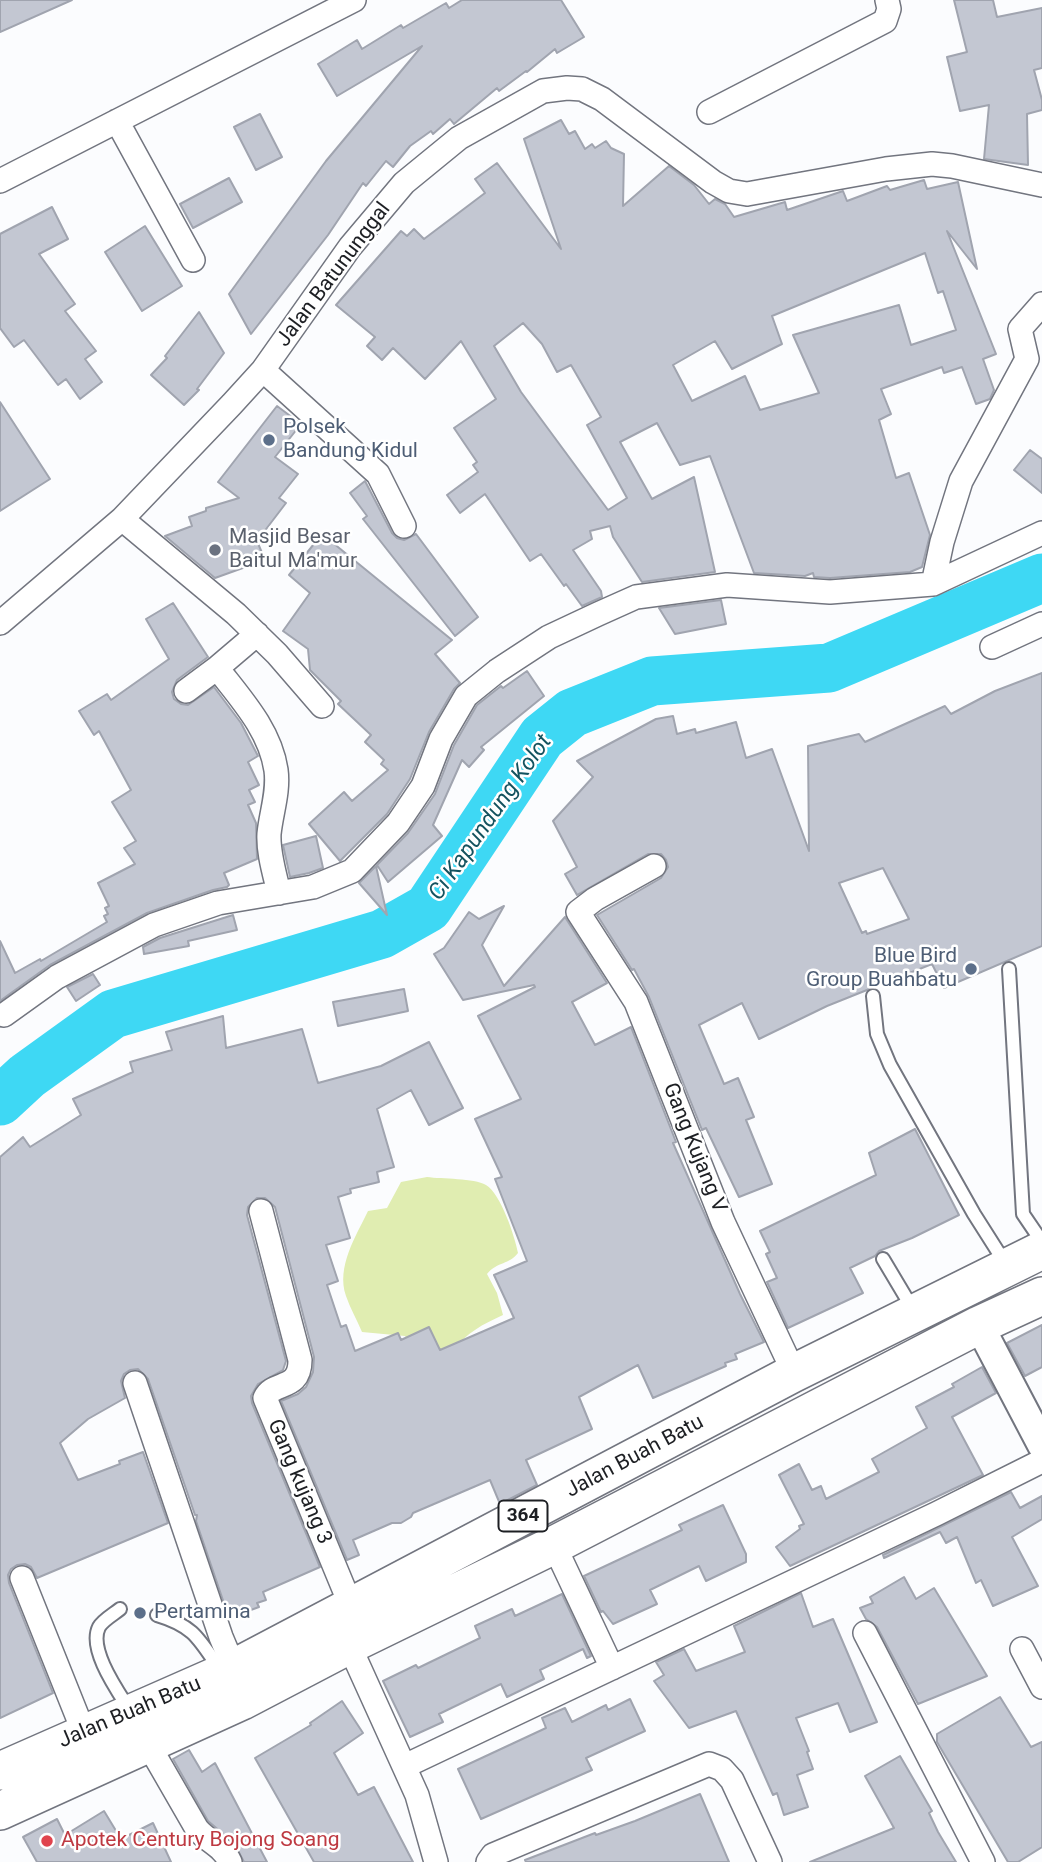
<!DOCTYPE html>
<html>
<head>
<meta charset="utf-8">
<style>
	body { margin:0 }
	canvas { display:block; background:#fbfcfe }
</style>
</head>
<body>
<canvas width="1042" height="1862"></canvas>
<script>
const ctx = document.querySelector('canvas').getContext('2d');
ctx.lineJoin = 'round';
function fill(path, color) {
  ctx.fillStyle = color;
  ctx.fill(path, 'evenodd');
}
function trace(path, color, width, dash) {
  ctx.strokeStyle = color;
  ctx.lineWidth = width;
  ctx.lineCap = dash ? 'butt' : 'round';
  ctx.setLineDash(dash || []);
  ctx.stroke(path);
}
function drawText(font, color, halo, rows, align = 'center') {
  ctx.font = font + ' Roboto,sans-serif';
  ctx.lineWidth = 5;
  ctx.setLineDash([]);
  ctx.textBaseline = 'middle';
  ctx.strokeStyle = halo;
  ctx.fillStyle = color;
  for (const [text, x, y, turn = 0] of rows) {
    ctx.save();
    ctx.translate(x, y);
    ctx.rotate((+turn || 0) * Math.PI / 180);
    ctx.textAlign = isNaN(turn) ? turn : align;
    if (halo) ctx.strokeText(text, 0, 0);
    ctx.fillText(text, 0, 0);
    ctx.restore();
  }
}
fill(new Path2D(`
	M427,1177C442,1179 474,1178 486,1185C501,1194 515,1237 518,1253C509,1265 498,1261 487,1274L497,1293L503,1315C483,1324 466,1333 453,1351H416L405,1336L362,1332C357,1320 350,1308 346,1296C336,1267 356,1236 368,1211L387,1208L401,1182Z`), '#e0edb1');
trace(new Path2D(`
	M0,1101L27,1076L113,1014L382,934L428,908L542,737L572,713L652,681L829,668L1042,578`), '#3ed8f4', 49);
const building = new Path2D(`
	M0,0H72L0,32Z
	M462,0H561L584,37L557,53L555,49L527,72L526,71L499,91L497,88L454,124L450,119L433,134L431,131L410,146L393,167L386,161L366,186L363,183L328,235L251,334L229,294L326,161L422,46L337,96L318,64L357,40L362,49L401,25L403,28L446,3L449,8Z
	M954,0H993L997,17L1042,8V68L1034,70L1042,100V110L1027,114L1028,165L984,159L989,105L960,111L947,57L967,52Z
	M260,114L282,157L256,170L234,127Z
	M561,120L569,134L575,131L585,149L592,144L595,148L606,141L611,148L624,154L623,206L669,166L694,185L709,204L715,199L725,204L734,217L785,202L787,210L843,191L847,201L887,186L890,190L924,180L927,189L958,182L977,269L947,231L996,354L983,359L994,390L990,399L976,404L962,367L944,373L942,367L881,389L891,414L879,420L896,478L909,473L930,535L922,567L910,572L830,578L814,577L813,573L805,576L754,573L710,456L680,465L657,423L620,442L652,499L694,477L715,572L642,582L613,537L610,526L590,531L592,539L573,550L601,591L602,597L582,606L566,584L564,586L541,554L530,561L485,494L460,513L447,495L478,472L473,465L477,462L454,428L496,399L461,341L425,379L393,348L382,360L367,346L375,337L336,305L401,231L407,236L414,229L424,239L485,193L475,179L497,163L561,249L524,139ZM925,253L938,293L943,291L956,330L911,345L899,305L793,335L819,393L760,410L745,376L692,401L673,365L715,341L732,369L782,344L772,316ZM523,323L542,344L557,372L571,365L601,417L587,425L627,498L608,510L521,392L494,346Z
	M229,178L242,202L193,228L180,204Z
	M52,207L68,239L39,254L75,304L65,311L96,351L85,359L102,382L80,399L66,379L58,385L24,340L14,347L0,328V234Z
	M145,226L182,286L142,311L105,252Z
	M199,312L224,353L197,389L199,390L184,405L151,375L167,358L165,356Z
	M0,402L50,479L0,511Z
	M277,406L301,424L275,457L298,474L279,498L286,503L257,541L265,560L215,578L165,536L192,526L189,517L206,511V508L239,498L218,482Z
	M1030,450L1042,459V493L1014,470Z
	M365,481L392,533L397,538L404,540L416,534L478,617L455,636L363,519L367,516L350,493Z
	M322,534L452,640L435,654L460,683L454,689L429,732L410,779L387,814L340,861L309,824L344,792L352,801L388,770L381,764L384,760L365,742L371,735L338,704L341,701L310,670L308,649L283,631L310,593L289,575Z
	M721,600L726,624L675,634L659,608Z
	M173,603L208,657L177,680L172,692L174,699L181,704L188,705L214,687L241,723L258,756L248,762L259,785L249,790L255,802L248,805L256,823L257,859L224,873L229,885L227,887L213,890L147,913L50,965L0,1001V941L15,973L40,959L41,961L107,922L104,916L108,914L105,908L109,906L98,883L135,864L124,848L136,841L112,802L131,790L99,731L94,735L79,711L107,694L111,700L169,659L146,619Z
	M527,671L544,696L481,747L484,750L469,767L462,760L433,825L442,836L388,882L377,865L408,833L435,794L454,745L477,705L501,686L503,688Z
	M1042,673V946L944,988L932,964L827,1006L759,1039L742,1003L699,1025L724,1084L738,1078L754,1117L746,1120L772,1184L739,1197L706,1128L702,1130L649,997L634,969L632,970L597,915L661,878L668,867L666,860L661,854H648L577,895L565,874L577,867L553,821L593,777L577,761L656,719L673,716L677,734L695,729L696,733L736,722L746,758L772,749L809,851L808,746L859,734L865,742L945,706L951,714L995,691ZM883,868L909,919L867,934L866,931L862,933L839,883Z
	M316,836L323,868L309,873L290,877L283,845Z
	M376,866L387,915L359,883Z
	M504,906L482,945L504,986L565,917L607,983L572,1002L595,1045L631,1027L676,1142L673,1143L740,1294L764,1342L735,1354L737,1359L725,1363L726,1366L653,1398L638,1365L579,1397L592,1429L526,1460L537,1485L500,1504L490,1480L413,1513L411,1517L401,1523H392L353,1540L359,1555L347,1560L281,1401L298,1394L306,1387L313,1372L314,1357L275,1207L265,1198H257L248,1207L247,1215L286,1361L283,1370L258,1384L251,1396L252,1403L320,1567L263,1592L266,1600L257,1603L259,1607L229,1618L196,1521L197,1515H195L148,1379L138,1369L130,1370L124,1374L121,1381L125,1398L88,1419L60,1443L78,1480L120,1464L119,1461L143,1452L168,1523L37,1578L31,1567L25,1564L17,1565L11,1569L8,1575L9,1583L53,1693L0,1718V1157L23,1137L30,1147L81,1115L73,1099L133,1072L130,1062L172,1050L166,1032L223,1016L226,1048L302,1029L318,1083L381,1066L429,1042L463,1108L429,1125L411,1090L377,1109L394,1167L377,1172L379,1182L350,1189L351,1193L338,1197L350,1238L326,1245L338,1281L327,1285L341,1327L346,1325L355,1351L398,1333L401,1340L429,1327L440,1350L514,1318L494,1275L527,1261L495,1179L502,1177L475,1119L521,1099L478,1016L535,987L534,985L463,1000L434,954L444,948L469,912L479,919Z
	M233,915L237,930L188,941L189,946L144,954L143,947L160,938Z
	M93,974L100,985L76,1001L67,987Z
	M404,989L408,1011L338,1026L333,1002Z
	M915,1129L959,1215L912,1238L879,1251L875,1256L850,1268L863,1293L788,1328L767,1282L777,1278L766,1254L770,1252L760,1231L876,1175L869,1153Z
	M1042,1325V1367L1025,1376L1007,1343Z
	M982,1367L996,1393L952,1417L983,1475L790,1566L776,1547L800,1529L799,1526L804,1524L779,1475L799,1464L812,1490L821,1486L826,1499L879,1472L872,1459L927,1428L916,1407L954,1387L952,1384Z
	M1011,1492L1020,1508L1042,1496V1519L1012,1537L1038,1586L993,1606L981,1580L976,1583L957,1537L946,1543L940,1532L884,1558L883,1555Z
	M723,1505L746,1554V1562L706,1581L699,1566L650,1590L657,1604L613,1624L603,1611L601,1612L584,1576L682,1530L679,1525Z
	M904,1577L916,1599L934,1588L987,1676L918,1704L877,1627L866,1619L860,1608L873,1603L870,1597Z
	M801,1593L813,1627L833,1619L877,1722L850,1732L838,1703L796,1718L809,1751L807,1752L813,1769L797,1775L808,1807L784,1815L777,1793L773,1795L736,1711L689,1728L654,1681L664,1675L656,1662L684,1649L696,1671L745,1652L734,1626Z
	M562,1594L591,1656L587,1658L583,1649L540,1670L544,1679L507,1697L501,1684L439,1714L443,1722L410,1737L383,1681L416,1665L418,1668L480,1638L475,1626L512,1609L515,1616Z
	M1000,1697L1031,1747L1042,1742V1847L1018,1862H1008L937,1742V1734Z
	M630,1699L645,1731L586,1758L592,1770L481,1819L458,1769L546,1728L542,1718L565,1708L572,1722L606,1705L608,1710Z
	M342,1701L363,1733L334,1753L358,1795L374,1787L413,1862H314L255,1758L311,1725L310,1723Z
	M189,1750L202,1772L215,1763L267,1862H244L234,1843L208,1821L173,1759Z
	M900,1756L932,1811L929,1813L938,1832L956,1862H810L894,1828L865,1776Z
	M700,1794L729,1862H526L525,1860L595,1833L596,1835L635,1821Z
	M104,1811L121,1839L153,1823L171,1862H37L23,1837L57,1819L65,1835Z`);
fill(building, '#c3c7d2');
trace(building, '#a0a4af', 2);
const service = new Path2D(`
	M1009,969L1023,1214L1042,1242
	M873,996L877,1034L890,1065L974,1214L1007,1266
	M883,1259L914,1311
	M120,1609C114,1614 103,1620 99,1627C88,1649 117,1690 129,1709
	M157,1615C194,1626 199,1639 220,1670`);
const minor = new Path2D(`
	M709,112L885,21L889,9L887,0
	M117,121L193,260
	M0,181L354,0
	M263,370L378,474L404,526
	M122,519L236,614L277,654L322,706
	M933,584L942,542L961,481L1027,359L1020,329L1042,304
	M0,623L122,519L232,404L263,370L350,247L404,183L459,138L543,91L567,88L582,89L602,99L713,182L729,191L747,194L886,169L932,164L952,166L1042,185
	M992,647L1042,624
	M217,668L257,634
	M186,691L217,668C241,699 270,730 276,770C279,792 271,813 269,834C268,853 275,875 279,893
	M654,866L595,899L578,912L636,1002L723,1222L794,1373
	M4,1015L57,977L154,925L218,903L313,887L352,871L398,823L423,786L441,739L466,696L497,671L549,637L598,614L636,597L727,585L830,592L933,584L1042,533
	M261,1211L300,1360C300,1392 273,1380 265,1398L351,1606
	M135,1383L221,1637L234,1668
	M554,1545L612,1668
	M22,1578L84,1733
	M865,1633L983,1862
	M349,1645L417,1795L436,1862
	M1022,1649L1042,1687
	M148,1744L197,1829C208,1842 223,1846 230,1862
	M405,1766L936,1514L1042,1461
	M488,1862L493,1855L709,1764L722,1769L732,1780L770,1862`);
const tertiary = new Path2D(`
	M979,1325L1042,1445`);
const primary = new Path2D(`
	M0,1771L234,1668L794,1373L1042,1250
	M0,1811L242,1701L349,1645L554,1545L979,1325L1042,1296`);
trace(service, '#72757f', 16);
trace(minor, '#72757f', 26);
trace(tertiary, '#72757f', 32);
trace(primary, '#72757f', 40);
trace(service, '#fff', 12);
trace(minor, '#fff', 23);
trace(tertiary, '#fff', 28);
trace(primary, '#fff', 37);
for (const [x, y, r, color] of [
	[269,440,7,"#5c6f8a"],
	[215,550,7,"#6b7280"],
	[971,969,7,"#5c6f8a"],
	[140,1613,7,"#5c6f8a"],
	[47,1841,7,"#e0444e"]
]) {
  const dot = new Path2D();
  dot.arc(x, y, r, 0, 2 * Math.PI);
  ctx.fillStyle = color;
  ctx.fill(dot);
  trace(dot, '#fff', 2.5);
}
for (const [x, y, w] of [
	[523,1516,49]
]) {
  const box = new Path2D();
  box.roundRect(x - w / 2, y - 15.5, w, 31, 5);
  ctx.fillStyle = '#fff';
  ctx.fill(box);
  trace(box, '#1d1f23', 2);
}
drawText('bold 19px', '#1d1f23', null, [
	["364",523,1516]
]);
drawText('21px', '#1d1f23', '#fff', [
	["Jalan Batununggal",334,275,-53],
	["Gang Kujang V",694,1148,68],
	["Jalan Buah Batu",635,1457,-28],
	["Gang kujang 3",299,1482,67],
	["Jalan Buah Batu",130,1713,-23]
]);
drawText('21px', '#4e5e75', '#fff', [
	["Polsek",283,428],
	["Bandung Kidul",283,452],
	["Blue Bird",957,957,"right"],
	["Group Buahbatu",957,981,"right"],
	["Pertamina",154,1613]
], 'left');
drawText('21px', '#5b616d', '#fff', [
	["Masjid Besar",229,538],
	["Baitul Ma'mur",229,562]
], 'left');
drawText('21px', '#be3a42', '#fff', [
	["Apotek Century Bojong Soang",61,1841]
], 'left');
drawText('italic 23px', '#14535f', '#fff', [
	["Ci Kapundung Kolot",491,818,-55]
]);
</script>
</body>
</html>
